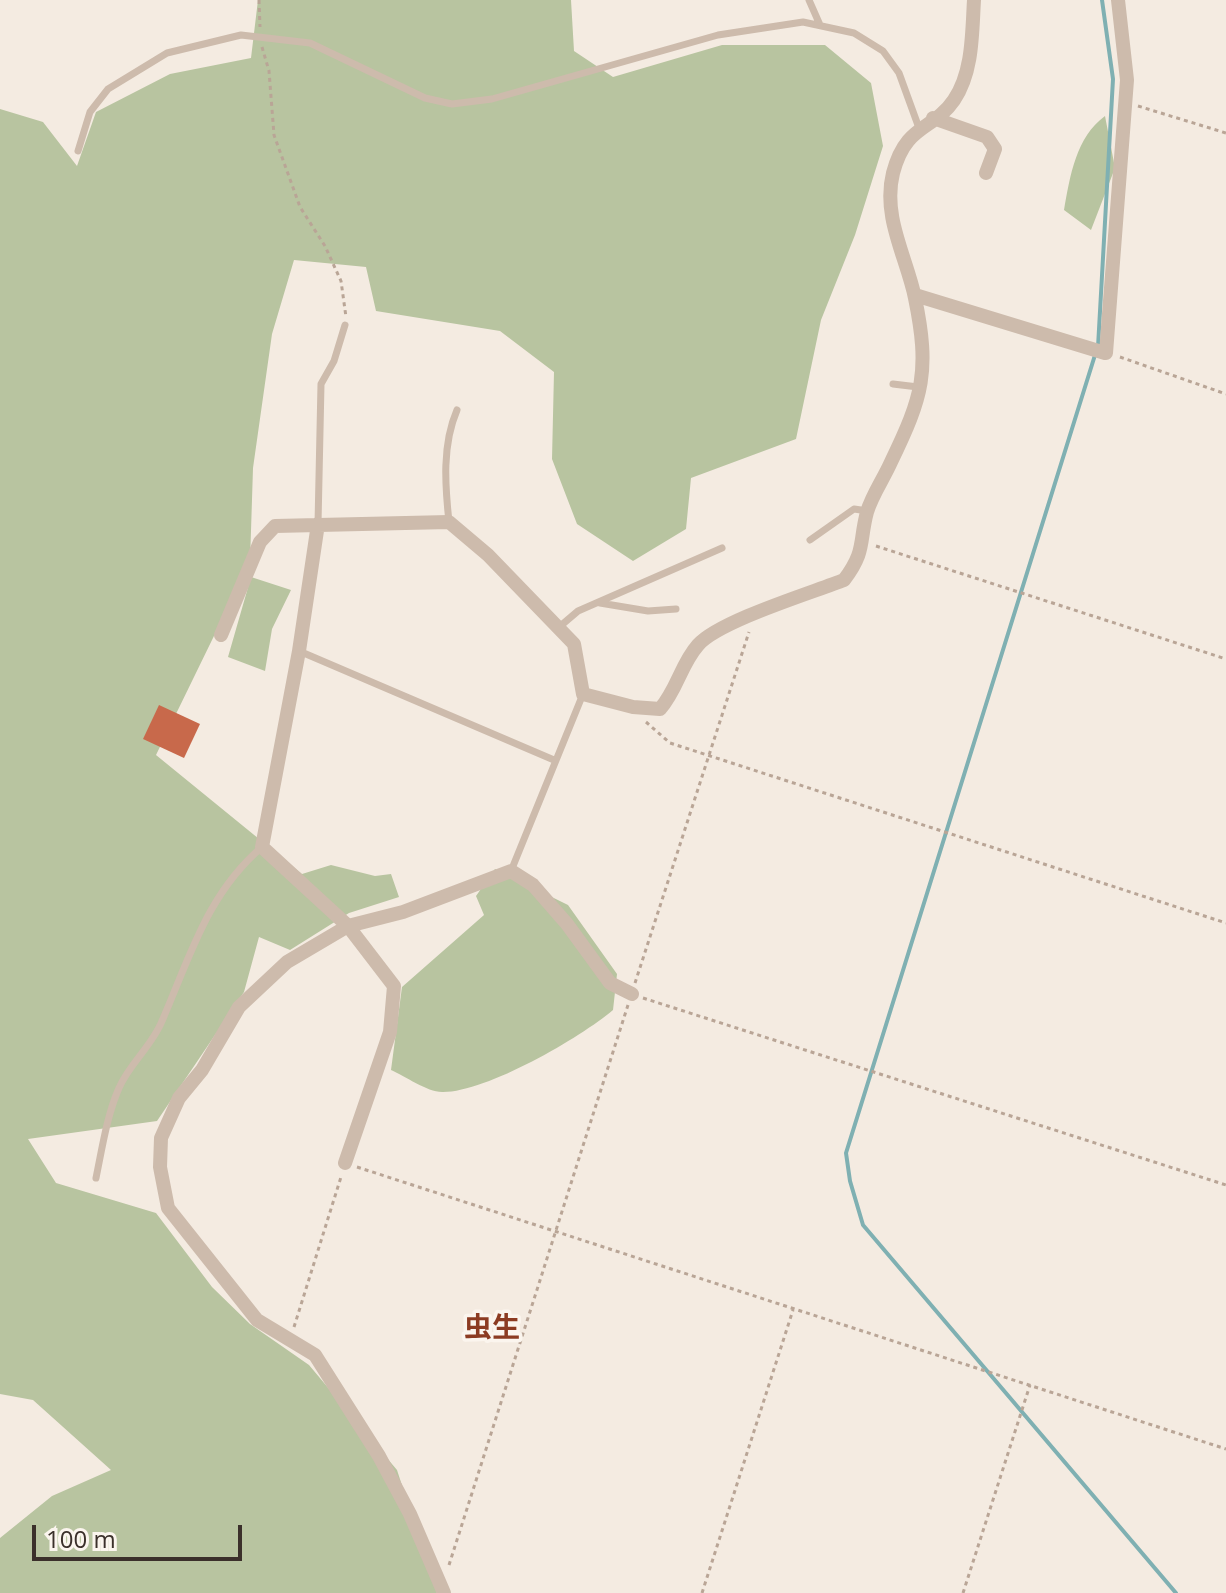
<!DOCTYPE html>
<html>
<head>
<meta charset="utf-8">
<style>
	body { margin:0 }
	#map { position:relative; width:1226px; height:1593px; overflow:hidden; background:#f4ebe1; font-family:"Open Sans",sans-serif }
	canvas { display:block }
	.scale { position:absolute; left:32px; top:1525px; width:210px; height:36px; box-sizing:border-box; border:4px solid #3b302b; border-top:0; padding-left:10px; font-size:24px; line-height:28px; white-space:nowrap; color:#3b302b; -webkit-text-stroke:6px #fbf5ee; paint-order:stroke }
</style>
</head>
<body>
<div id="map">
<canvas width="1226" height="1593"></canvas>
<div class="scale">100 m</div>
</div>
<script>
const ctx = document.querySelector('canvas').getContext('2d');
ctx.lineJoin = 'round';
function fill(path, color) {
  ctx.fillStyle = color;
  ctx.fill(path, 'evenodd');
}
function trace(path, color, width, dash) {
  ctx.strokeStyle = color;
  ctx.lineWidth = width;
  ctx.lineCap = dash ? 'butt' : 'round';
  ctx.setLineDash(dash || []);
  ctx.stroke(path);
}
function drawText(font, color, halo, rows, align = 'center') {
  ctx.font = font + ' "Open Sans","Noto Sans JP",sans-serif';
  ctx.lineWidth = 7;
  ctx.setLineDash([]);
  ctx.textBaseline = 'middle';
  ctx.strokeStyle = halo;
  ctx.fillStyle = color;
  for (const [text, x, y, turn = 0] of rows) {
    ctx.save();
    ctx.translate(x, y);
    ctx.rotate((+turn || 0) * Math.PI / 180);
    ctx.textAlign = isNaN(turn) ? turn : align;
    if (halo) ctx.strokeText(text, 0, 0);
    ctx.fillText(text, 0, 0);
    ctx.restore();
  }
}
fill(new Path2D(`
	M258,0H571L574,51L613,77L722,45H825L871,83L883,146L855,235L821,320L796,439L691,478L686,529L633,561L577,524L552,459L554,372L500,331L376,311L366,267L294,260L272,334L253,468L250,562L156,755L302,874L331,865L375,876L391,874L399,897L349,913L290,950L259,937L244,992L157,1121L28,1139L56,1183L156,1213L212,1287L250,1324L309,1365L397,1470L437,1593H0V1538L52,1496L111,1470L33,1400L0,1394V109L43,122L77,166L96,112L170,74L251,58Z
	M1105,116L1115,168L1091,230L1064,210C1070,176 1076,137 1105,116Z
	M251,577L291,590L272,629L265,671L228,657Z
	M495,869L568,905L617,974L613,1010C580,1038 485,1093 442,1092C427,1092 405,1076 391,1070L402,987L484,915L476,896Z`), '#b8c4a0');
trace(new Path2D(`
	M1098,347L1113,79L1102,0
	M1095,355L846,1153L850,1181L863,1225L1176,1593`), '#7fb0b2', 4);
fill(new Path2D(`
	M159,705L200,724L184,758L143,739Z`), '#c8694b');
trace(new Path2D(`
	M259,0L260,27
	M262,47L269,71L274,135L300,207L325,246L341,281L346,317
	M1138,106L1226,133
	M1120,357L1226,394
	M876,546L1226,659
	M646,722L670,743L1226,923
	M635,983L749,632
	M643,998L1226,1185
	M357,1167L1226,1449
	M294,1327L341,1177
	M449,1565L628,1005
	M702,1593L793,1310
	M963,1593L1030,1385`), '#b9a596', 3, [4, 4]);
trace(new Path2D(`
	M809,0L820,25
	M78,151L90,112L108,89L167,53L241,35L310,43L425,98L452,104L492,99L718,35L803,22L854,33L883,51L899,73L919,128
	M893,384L918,387
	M449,522C445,485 442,445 457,410
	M318,524L321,384L334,361L345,325
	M810,540L854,509L868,511
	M600,603L648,611L676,609
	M558,628L578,611L722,548
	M299,651L554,760
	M511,871L583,694
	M96,1178C102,1149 107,1115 119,1088C129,1064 152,1046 162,1021C190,957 207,894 262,847`), '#cdbbac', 7);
trace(new Path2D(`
	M933,118L987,137L995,149L986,173
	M915,295L1105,353
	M1106,353L1127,80L1118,0
	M318,524L299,651L262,847L348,926L394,986L390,1032L345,1163
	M221,635L260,542L275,526L449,522L488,555L574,644L583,694L633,707L660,709C677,690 681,664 698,645C719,621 811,593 844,580C866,551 859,542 867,512C872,495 884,478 891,462C923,396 930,371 915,298C907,258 882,217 893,173C906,123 933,131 954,100C973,72 972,33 974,0
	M444,1593L410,1514L379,1456L315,1355L257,1320L168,1208L160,1167L161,1138L179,1098L202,1070L239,1007L287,962L348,926L403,912L511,871L533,885L567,924L610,983L632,994`), '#cdbbac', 14);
drawText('bold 28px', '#8c3b22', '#fbf5ee', [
	["虫生",492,1329]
]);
</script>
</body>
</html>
